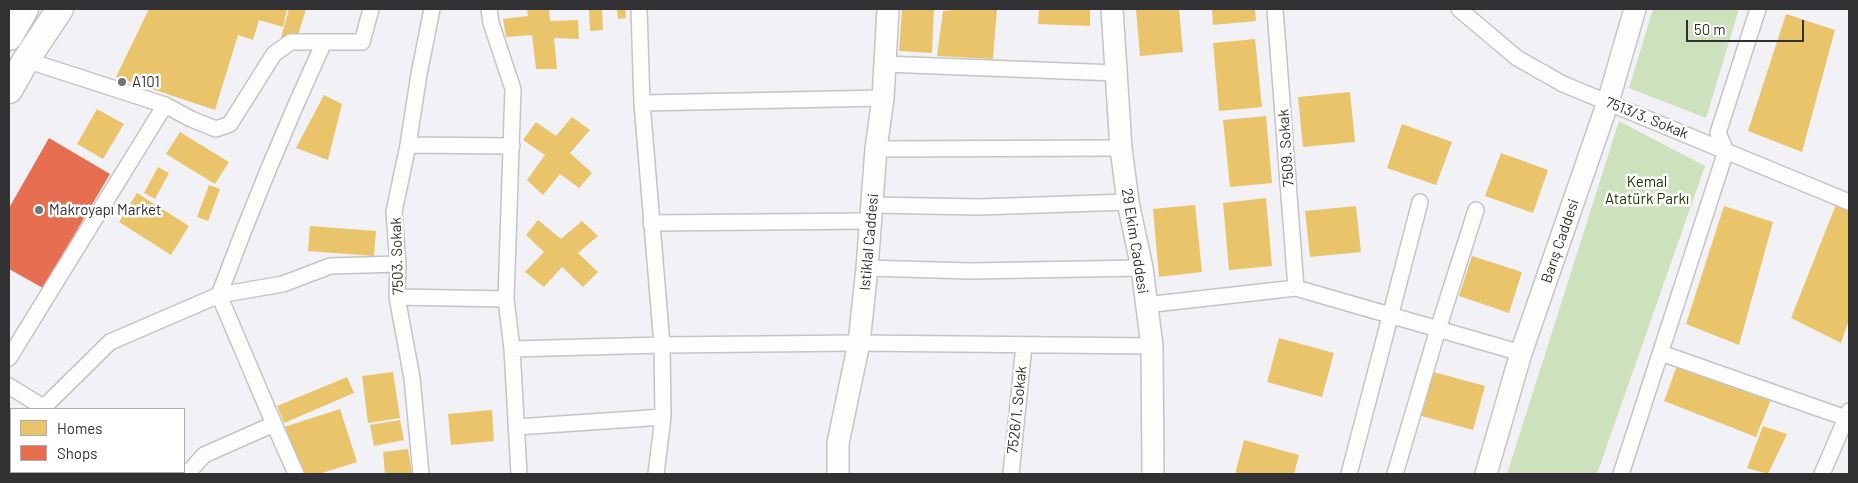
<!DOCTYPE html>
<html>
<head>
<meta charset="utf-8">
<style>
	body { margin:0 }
	#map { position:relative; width:1858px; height:483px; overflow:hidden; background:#f2f2f6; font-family:Barlow,sans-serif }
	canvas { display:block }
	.frame { position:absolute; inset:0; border:10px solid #313133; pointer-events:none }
	.legend { position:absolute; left:10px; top:408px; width:175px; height:65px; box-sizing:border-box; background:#fff; border:1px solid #adadad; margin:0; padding:6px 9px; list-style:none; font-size:15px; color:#313133 }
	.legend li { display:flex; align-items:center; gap:10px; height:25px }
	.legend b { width:25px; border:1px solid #adadad }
	.scale { position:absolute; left:1686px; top:20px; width:118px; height:22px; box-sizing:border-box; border:2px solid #313133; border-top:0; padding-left:6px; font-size:15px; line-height:18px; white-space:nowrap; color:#313133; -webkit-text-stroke:4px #fff; paint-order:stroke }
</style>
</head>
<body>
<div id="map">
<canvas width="1858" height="483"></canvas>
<div class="frame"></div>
<ul class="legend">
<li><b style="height:14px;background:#e9c46a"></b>Homes</li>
<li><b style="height:14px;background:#e76f51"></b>Shops</li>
</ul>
<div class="scale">50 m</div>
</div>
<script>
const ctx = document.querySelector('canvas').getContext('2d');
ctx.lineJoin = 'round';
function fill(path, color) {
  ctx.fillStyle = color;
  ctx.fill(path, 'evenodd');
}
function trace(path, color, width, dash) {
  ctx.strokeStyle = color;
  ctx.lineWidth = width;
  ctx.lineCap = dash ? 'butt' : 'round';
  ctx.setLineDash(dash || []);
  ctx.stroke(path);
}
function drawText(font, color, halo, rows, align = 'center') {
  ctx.font = font + ' Barlow,sans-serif';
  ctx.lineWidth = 5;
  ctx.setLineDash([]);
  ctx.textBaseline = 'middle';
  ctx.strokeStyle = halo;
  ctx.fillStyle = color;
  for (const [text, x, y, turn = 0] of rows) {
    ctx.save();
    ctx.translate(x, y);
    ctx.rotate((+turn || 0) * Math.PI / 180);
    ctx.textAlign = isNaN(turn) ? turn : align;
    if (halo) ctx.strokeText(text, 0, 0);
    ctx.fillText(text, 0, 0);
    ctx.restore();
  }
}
fill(new Path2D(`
	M1653,9H1739L1706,118L1629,88Z
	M1619,121L1705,166L1597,474H1507Z`), '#cde2bc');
fill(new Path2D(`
	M149,9H287L283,27L259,20L253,40L238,35L215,110L116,77Z
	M289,9H306L298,35L281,38Z
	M527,9H549L550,21L578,20L579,39L554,38L557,69H536L532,35L506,37L503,19L528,16Z
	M589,9H602L603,30L590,31Z
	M617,9H625L626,18L618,19Z
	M902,9H934L932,53L899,51Z
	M965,9H997L993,59L937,56L943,11Z
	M1039,9H1090V26L1038,24Z
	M1136,9H1179L1183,52L1140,56Z
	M1212,9H1255L1256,21L1213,25Z
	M1786,14L1835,30L1802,152L1748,131Z
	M1255,39L1262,107L1219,111L1213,43Z
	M1350,92L1355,142L1303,147L1298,97Z
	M324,95L342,104L328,160L296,148Z
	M97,109L124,124L103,159L77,144Z
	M1266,116L1272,183L1230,187L1223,120Z
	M572,117L590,130L570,153L592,173L579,188L560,174L543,195L527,180L545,155L523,140L536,122L556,136Z
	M1402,124L1452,142L1436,185L1387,168Z
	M180,132L229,162L215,184L166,154Z
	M1501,153L1548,170L1533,213L1485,196Z
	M158,167L169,173L155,199L144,193Z
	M209,185L220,189L208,221L197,217Z
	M137,193L189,226L171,255L119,222Z
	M1266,198L1272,266L1229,270L1223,203Z
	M1837,202L1849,208V320L1841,343L1791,318Z
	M1195,205L1202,272L1159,277L1153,209Z
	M1356,206L1361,252L1310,257L1305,211Z
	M1724,206L1773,222L1739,345L1686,324Z
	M538,220L561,239L582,221L598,236L578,253L598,272L583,287L562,267L544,287L525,272L544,252L526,235Z
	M310,226L376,231L374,256L308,251Z
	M1472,256L1522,272L1509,313L1459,296Z
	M1279,338L1334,353L1322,397L1267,382Z
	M1678,363L1772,397L1756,437L1664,401Z
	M1430,371L1485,386L1473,430L1418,415Z
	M393,372L400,418L368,423L362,376Z
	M347,377L354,393L284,423L277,406Z
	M340,409L357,462L319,474H299L284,427Z
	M492,410L494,441L451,445L448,414Z
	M400,420L404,440L374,446L370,425Z
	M1763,426L1787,434L1768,474L1747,468Z
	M1244,440L1299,455L1294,474H1235Z
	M408,449L412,474H385L383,452Z`), '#e9c46a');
fill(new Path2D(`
	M49,138L110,174L43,288L9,269V208Z`), '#e76f51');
const street = new Path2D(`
	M489,9L491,23L513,89L506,299L512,349L519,474
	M1275,9L1296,288
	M1459,9L1517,58L1563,84L1849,202
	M324,42C286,125 251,209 219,295L283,284L330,266L398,264
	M884,64L1116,73
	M642,103L883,98
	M165,105L191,119L216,129L230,124L274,54L291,42H362L371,9
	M408,145L512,146
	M876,149L1121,148
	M872,205L980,207L1128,202
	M651,223L870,221
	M867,268L970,271L1142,268
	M397,297L506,299
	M1145,305L1296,288L1521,353
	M512,349L662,345L642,103L639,9
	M1661,353L1846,418
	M9,358L165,105L26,60
	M9,386L43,407
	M42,409L110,342L219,295L274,424L204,455L187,474
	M274,424L296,474
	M517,427L663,417
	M9,459L11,455
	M20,472L23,474
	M421,474L412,378L397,297L398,264L394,212L408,145L419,74L432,9
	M656,474L663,417L662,345L859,343L1152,346
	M1011,474L1024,345
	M1349,474L1420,202
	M1395,474L1438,329L1476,210
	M1621,474L1726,151L1718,133L1758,9
	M1822,474L1849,411`);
const secondary = new Path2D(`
	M1112,9L1121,148L1128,202L1142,268L1152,346L1153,474
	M838,474V443L859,343L867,268L876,149L883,98L888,9
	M1486,474L1521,353L1608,102L1635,9`);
const highway = new Path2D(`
	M9,37L25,9
	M9,90L26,60L60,9`);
trace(street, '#c4c4c6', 18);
trace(secondary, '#c4c4c6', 24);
trace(highway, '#c4c4c6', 29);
trace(street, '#fdfdfe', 15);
trace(secondary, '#fdfdfe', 21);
trace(highway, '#fdfdfe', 26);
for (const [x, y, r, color] of [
	[122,82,5,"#757577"],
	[39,210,5,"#757577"]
]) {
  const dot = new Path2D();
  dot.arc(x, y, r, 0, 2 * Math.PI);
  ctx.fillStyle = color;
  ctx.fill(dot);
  trace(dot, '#fff', 2);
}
drawText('15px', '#313133', '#fff', [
	["A101",132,82],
	["Makroyapı Market",49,210]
], 'left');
drawText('15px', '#313133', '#fff', [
	["7513/3. Sokak",1647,118,22],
	["7509. Sokak",1286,148,-94],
	["29 Ekim Caddesi",1135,241,81],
	["Barış Caddesi",1560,241,-71],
	["Istiklal Caddesi",869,242,-85],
	["7503. Sokak",397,256,-92],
	["7526/1. Sokak",1017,410,-84]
]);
drawText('15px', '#203800', '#fff', [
	["Kemal",1647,182],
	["Atatürk Parkı",1647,199]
]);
</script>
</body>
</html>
